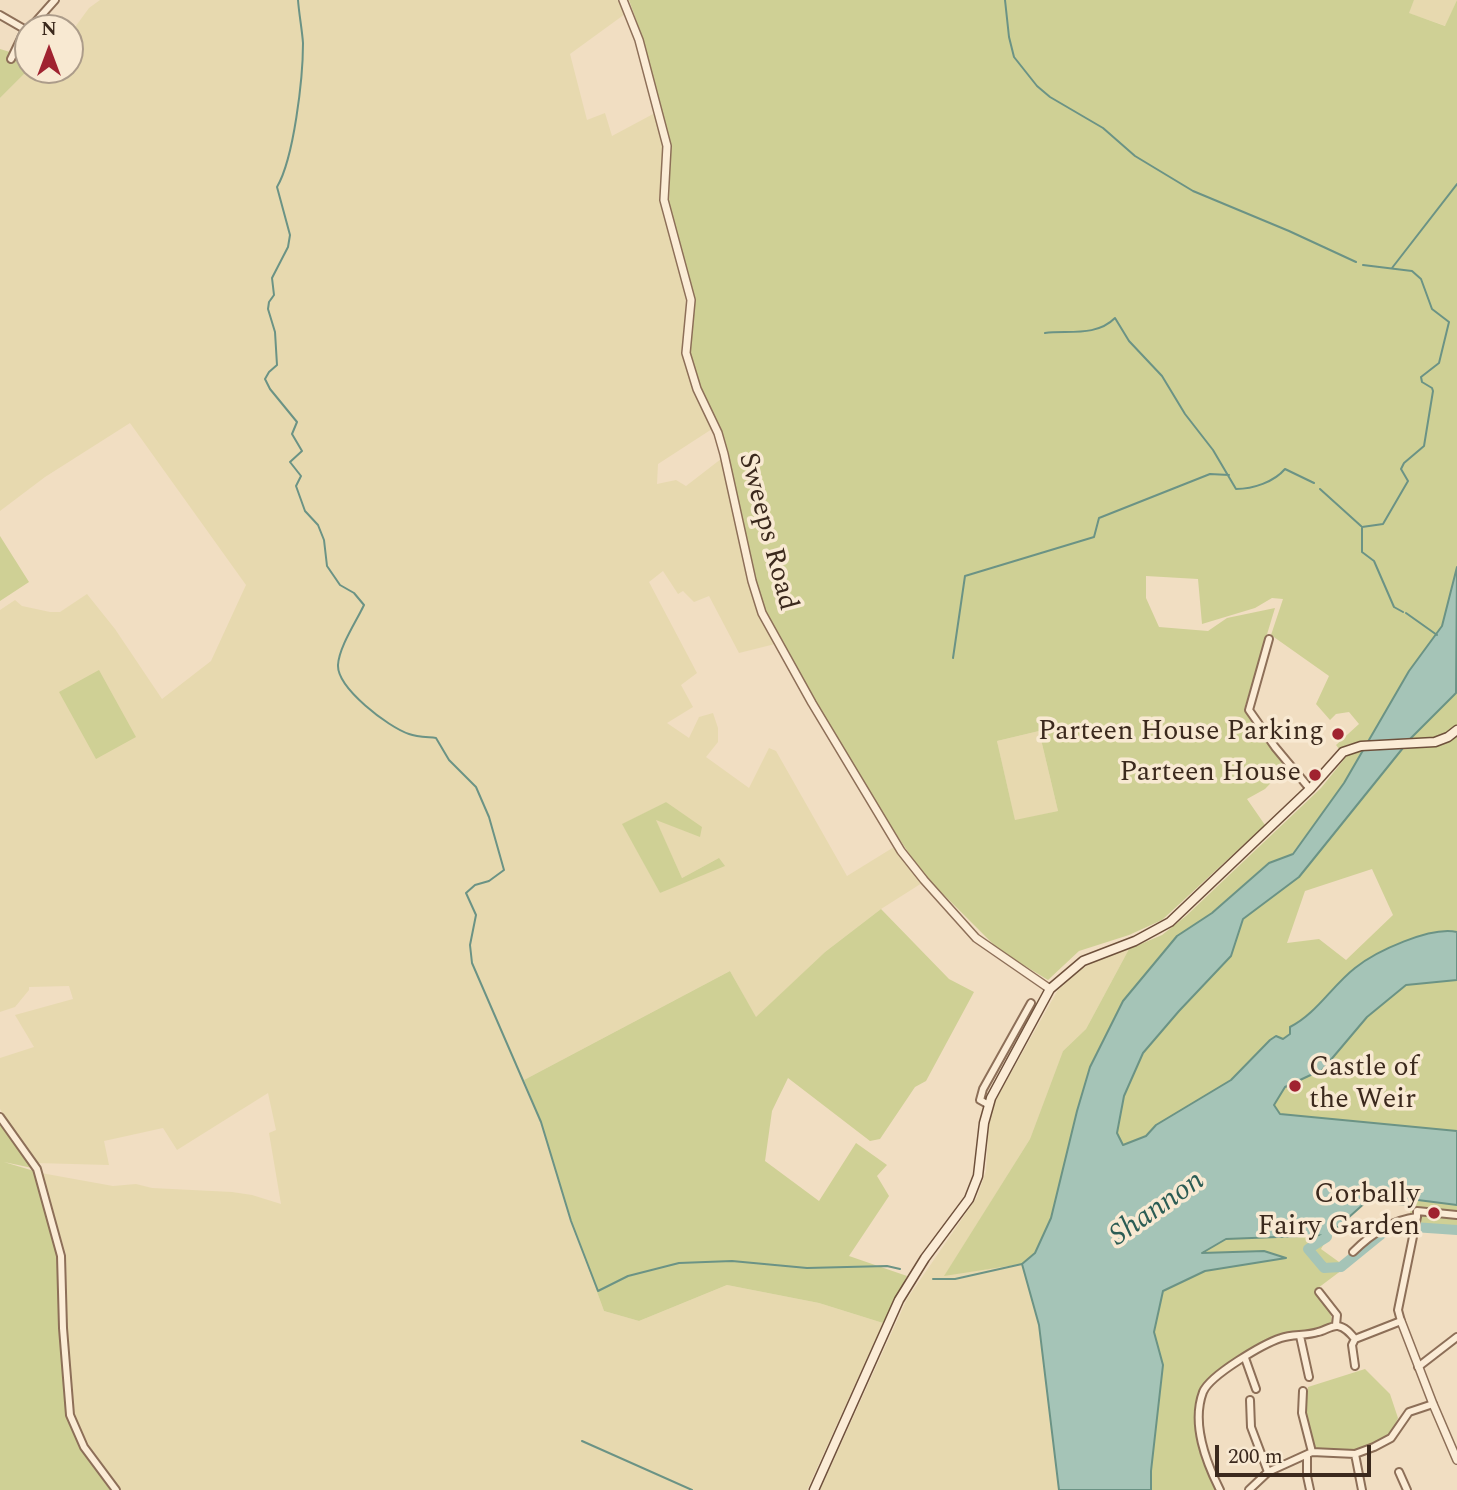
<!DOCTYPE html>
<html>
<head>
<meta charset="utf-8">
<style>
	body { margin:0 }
	#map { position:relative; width:1457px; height:1490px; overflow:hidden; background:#f1dec2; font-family:Spectral,serif }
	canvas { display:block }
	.north { position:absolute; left:14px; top:14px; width:70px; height:70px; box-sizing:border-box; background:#f8e9d2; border:2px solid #ac9c8a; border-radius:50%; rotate:0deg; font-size:19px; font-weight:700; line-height:28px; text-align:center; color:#3b291d }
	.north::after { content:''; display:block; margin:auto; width:24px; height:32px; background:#a02330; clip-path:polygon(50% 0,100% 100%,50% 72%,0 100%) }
	.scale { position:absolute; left:1215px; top:1445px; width:156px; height:32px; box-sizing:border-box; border:4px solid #3b291d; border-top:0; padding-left:9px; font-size:21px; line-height:24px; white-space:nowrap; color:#3b291d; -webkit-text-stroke:5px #f8e9d2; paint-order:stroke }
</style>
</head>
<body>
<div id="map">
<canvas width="1457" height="1490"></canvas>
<div class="north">N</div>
<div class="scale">200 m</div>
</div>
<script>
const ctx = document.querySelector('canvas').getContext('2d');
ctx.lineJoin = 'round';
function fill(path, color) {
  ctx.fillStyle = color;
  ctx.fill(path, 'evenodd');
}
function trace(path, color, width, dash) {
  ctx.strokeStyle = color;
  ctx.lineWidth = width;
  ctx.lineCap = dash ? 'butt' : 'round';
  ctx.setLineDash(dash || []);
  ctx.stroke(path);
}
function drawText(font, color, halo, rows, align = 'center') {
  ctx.font = font + ' Spectral,serif';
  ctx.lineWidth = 7;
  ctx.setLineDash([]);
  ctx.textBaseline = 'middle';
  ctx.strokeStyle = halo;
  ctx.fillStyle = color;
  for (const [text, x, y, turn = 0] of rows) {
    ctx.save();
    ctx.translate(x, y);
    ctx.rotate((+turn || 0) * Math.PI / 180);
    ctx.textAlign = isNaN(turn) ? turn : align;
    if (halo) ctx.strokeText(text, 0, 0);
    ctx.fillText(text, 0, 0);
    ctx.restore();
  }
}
fill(new Path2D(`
	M100,0H619L625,14L570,54L587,120L605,113L612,136L655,113L664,156L660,203L686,291L684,362L712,429L658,464L657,484L676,480L686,486L721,459L755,602L775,644L739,653L709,596L694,602L683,591L678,594L663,571L649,582L697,673L681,685L693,707L667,723L689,738L699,717L713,713L718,728V742L706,757L749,788L769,748L776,751L847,876L894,847L922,883L881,909L825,952L756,1018L730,971L524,1080L541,1122L571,1221L604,1311L639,1321L727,1285L819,1303L883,1323L807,1490H121L95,1456L72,1414L67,1319L66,1254L41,1173L113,1186L136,1184L152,1188L232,1192L252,1195L281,1204L269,1133L276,1130L268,1093L177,1150L163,1128L104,1141L109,1165L36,1163L0,1109V1058L34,1047L15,1015L73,999L69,986L29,987V990L15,1007L0,1012V610L15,600L22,606L50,612H60L87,594L115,629L162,699L211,661L246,585L130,423L45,477L0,511V98L28,70H70V34L89,8ZM666,802L699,836L655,819L682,878L719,858L660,893L623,824Z
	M1414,0H1457L1446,26L1408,13Z
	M1039,731L1058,811L1015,821L997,741Z
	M1129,949L1086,1029L1063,1051L1030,1139L945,1275L1022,1264L1039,1325L1059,1490H820L907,1299L977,1197L986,1171L989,1119L994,1103L1051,1002L1058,990L1080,970L1094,962Z`), '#e7d9af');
fill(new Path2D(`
	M629,0H1414L1409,13L1445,26L1457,0V567L1442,626L1409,671L1368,743L1349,744L1339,749L1336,745L1359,724L1349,712L1336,714L1330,720L1316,704L1329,676L1271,635L1283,599L1272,598L1255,608L1202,624L1198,579L1146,576V598L1159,627L1208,631L1227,618L1275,608L1244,710L1288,765L1265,789L1247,799L1265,825L1162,920L1129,935L1079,951L1048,980L999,950L922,873L861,781L805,686L763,609L727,462L689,354L692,288L669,209L670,159L668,136L643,39ZM1039,731L1058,811L1015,820L997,741Z
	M0,49L10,52L28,70L0,98Z
	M0,536L29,582L0,601Z
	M99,670L136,737L96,759L59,692Z
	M1457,690V932L1450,930L1356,967L1306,1018L1290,1027V1033L1282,1040L1276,1036L1270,1040L1231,1080L1156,1125L1146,1136L1123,1146L1117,1133L1124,1096L1143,1053L1179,1011L1231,956L1243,919L1299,877L1411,738L1456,693ZM1372,869L1393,915L1346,960L1319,939L1287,943L1305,891Z
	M1366,748L1344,783L1292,854L1268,863L1212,913L1177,936L1123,1001L1090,1067L1077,1111L1051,1218L1035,1253L1022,1264L944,1276L1030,1139L1063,1051L1086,1029L1129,949L1162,935L1186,916L1321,788L1350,752Z
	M666,802L702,827L700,837L656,820L682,878L719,858L725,866L660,893L622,824Z
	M881,909L949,979L974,992L926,1081L915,1087L880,1139L870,1141L788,1078L772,1111L765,1161L819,1201L856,1143L887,1165L877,1176L889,1196L849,1256L907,1276L883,1323L819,1303L727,1285L639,1321L604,1311L571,1221L541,1122L524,1080L730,971L756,1017L825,952Z
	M1457,980V1131L1280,1114L1274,1105L1285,1087L1324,1068L1367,1017L1406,985Z
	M0,1117L37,1169L4,1162L34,1171L56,1250L66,1412L79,1447L110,1490H0Z
	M1410,1199L1457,1205V1233L1411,1230C1413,1219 1408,1210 1410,1199Z
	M1327,1234L1329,1235L1321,1249L1346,1267L1314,1291L1330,1311L1332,1322L1328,1325L1311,1332L1277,1336L1264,1342L1206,1380L1197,1407L1200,1448L1217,1490H1151V1471L1163,1365L1153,1332L1163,1290L1205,1271L1284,1258L1264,1251L1200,1254L1226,1239Z
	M1365,1369L1390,1394L1398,1418C1395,1424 1392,1433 1387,1438C1367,1453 1338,1451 1315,1448C1306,1426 1304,1410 1308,1387Z`), '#cfd095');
const water = new Path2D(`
	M1457,567L1456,693L1411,738L1299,877L1243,919L1231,956L1179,1011L1143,1053L1124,1096L1117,1133L1123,1145L1146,1136L1156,1125L1231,1080L1270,1040L1276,1036L1283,1039L1290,1034V1027C1316,1014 1332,986 1355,968C1376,951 1431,926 1457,932V980L1406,985L1367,1017L1318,1075L1315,1073L1285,1087L1274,1105L1280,1114L1457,1131V1205L1410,1199L1409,1205L1397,1204L1388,1193L1363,1191L1367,1201L1329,1235L1226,1239L1202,1253L1264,1251L1286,1258L1205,1271L1163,1291L1154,1332L1163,1365L1151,1471V1490H1059L1039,1325L1022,1264L1035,1253L1051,1218L1077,1111L1090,1067L1123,1001L1177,936L1212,913L1269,863L1293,854L1344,783L1409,671L1442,626Z`);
fill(water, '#a5c4b7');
trace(water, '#6b9385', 2);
trace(new Path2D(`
	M298,0C299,14 302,29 303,43C303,78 294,158 277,187L290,235L288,247L272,278L274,295L269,302L268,309L275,332L277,365L269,372L265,379L270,389L297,422L292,434L302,451L290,462L301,476L296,486L305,511L318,525L324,540L327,566L340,585L354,593L364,605C356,622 339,647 338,665C337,688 388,727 409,734C417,737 427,737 436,738L449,760L476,787L489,817L504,870L489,881L475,885L466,893L476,915L470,945L472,963L541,1122L571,1221L598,1291L628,1276L679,1263L732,1261L807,1268L887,1266L900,1269
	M1005,0L1009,37L1014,57L1037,86L1050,97L1103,128L1135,156L1193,191L1289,231L1356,262
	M1392,268L1457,184
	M1045,333C1068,330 1096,337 1115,318L1129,341L1162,376L1185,414L1213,450L1236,489C1253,489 1274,482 1285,469L1314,483
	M1320,489L1361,526
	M1362,527L1383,524L1408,481L1401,469L1404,463L1424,446L1433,391L1432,388L1422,382L1421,377L1439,363L1449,322L1432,309L1421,279L1412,271L1363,265
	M1362,528V552L1374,561L1394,607L1403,612
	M1406,613L1437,635
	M953,658L965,576L1094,537L1099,518L1210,474L1229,475
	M933,1279H955L1022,1264
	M582,1441L692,1490`), '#6b9385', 2);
trace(new Path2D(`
	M1326,1221L1327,1237L1308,1249L1324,1268L1341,1267L1384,1232L1399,1226L1457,1230`), '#a5c4b7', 10);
const minor = new Path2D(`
	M0,15L26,30
	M30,28L55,0
	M11,59L25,30
	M1269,639L1249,710L1275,747L1310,789
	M989,1105L980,1100L983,1089L1031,1003
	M0,1117L37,1169L61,1256L63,1328L70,1415L84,1447L116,1490
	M1353,1252C1371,1234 1392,1220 1417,1217V1211L1457,1215
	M1319,1292L1337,1315L1336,1325
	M1300,1336L1309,1377
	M1355,1339L1352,1345L1355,1366
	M1245,1358L1256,1389
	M1418,1367L1457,1337
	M1250,1400L1251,1427L1268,1472
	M1312,1452L1355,1454L1374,1447L1391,1438L1409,1412L1433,1404
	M1355,1454L1362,1490
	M1307,1456V1476L1310,1490
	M1399,1472L1407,1490
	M1220,1490C1206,1462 1191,1424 1203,1392C1210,1375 1263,1344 1281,1338C1292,1334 1306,1336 1318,1332C1324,1331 1332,1325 1338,1326C1345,1327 1350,1333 1355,1339L1401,1321L1398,1310L1417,1217
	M1249,1490L1268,1472L1312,1452L1302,1413L1303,1391`);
const tertiary = new Path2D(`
	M623,0L639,40L667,146L664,200L691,300L686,353L697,389L718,433L724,454L752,581L762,613L812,703L901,851L924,880L976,938L1050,989
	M1401,1321L1433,1404L1457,1460`);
const secondary = new Path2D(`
	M814,1490L899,1300L925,1258L969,1199L978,1176L984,1123L991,1098L1050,989L1083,961L1135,941L1170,922L1310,789L1343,752L1361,746L1435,742L1448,737L1457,730`);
trace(minor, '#8d6f58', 10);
trace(tertiary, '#8d6f58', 10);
trace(secondary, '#6e503b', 11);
trace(minor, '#fbecd6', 6);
trace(tertiary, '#fbecd6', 7);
trace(secondary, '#fbecd6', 8);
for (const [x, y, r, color] of [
	[1338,734,7,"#a02330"],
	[1315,775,7,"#a02330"],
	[1295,1086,7,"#a02330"],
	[1434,1213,7,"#a02330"]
]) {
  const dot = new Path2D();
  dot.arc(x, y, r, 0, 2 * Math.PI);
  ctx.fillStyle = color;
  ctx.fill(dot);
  trace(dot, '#f8e9d2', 2.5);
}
drawText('28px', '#3b291d', '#f8e9d2', [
	["Sweeps Road",766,532,75]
]);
drawText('28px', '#3b291d', '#f8e9d2', [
	["Parteen House Parking",1324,734],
	["Parteen House",1301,775],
	["Castle of",1309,1070,"left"],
	["the Weir",1309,1102,"left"],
	["Corbally",1420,1197],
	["Fairy Garden",1420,1229]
], 'right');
drawText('italic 30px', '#2b5c54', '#f8e9d2', [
	["Shannon",1158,1210,-35]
]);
</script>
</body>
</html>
